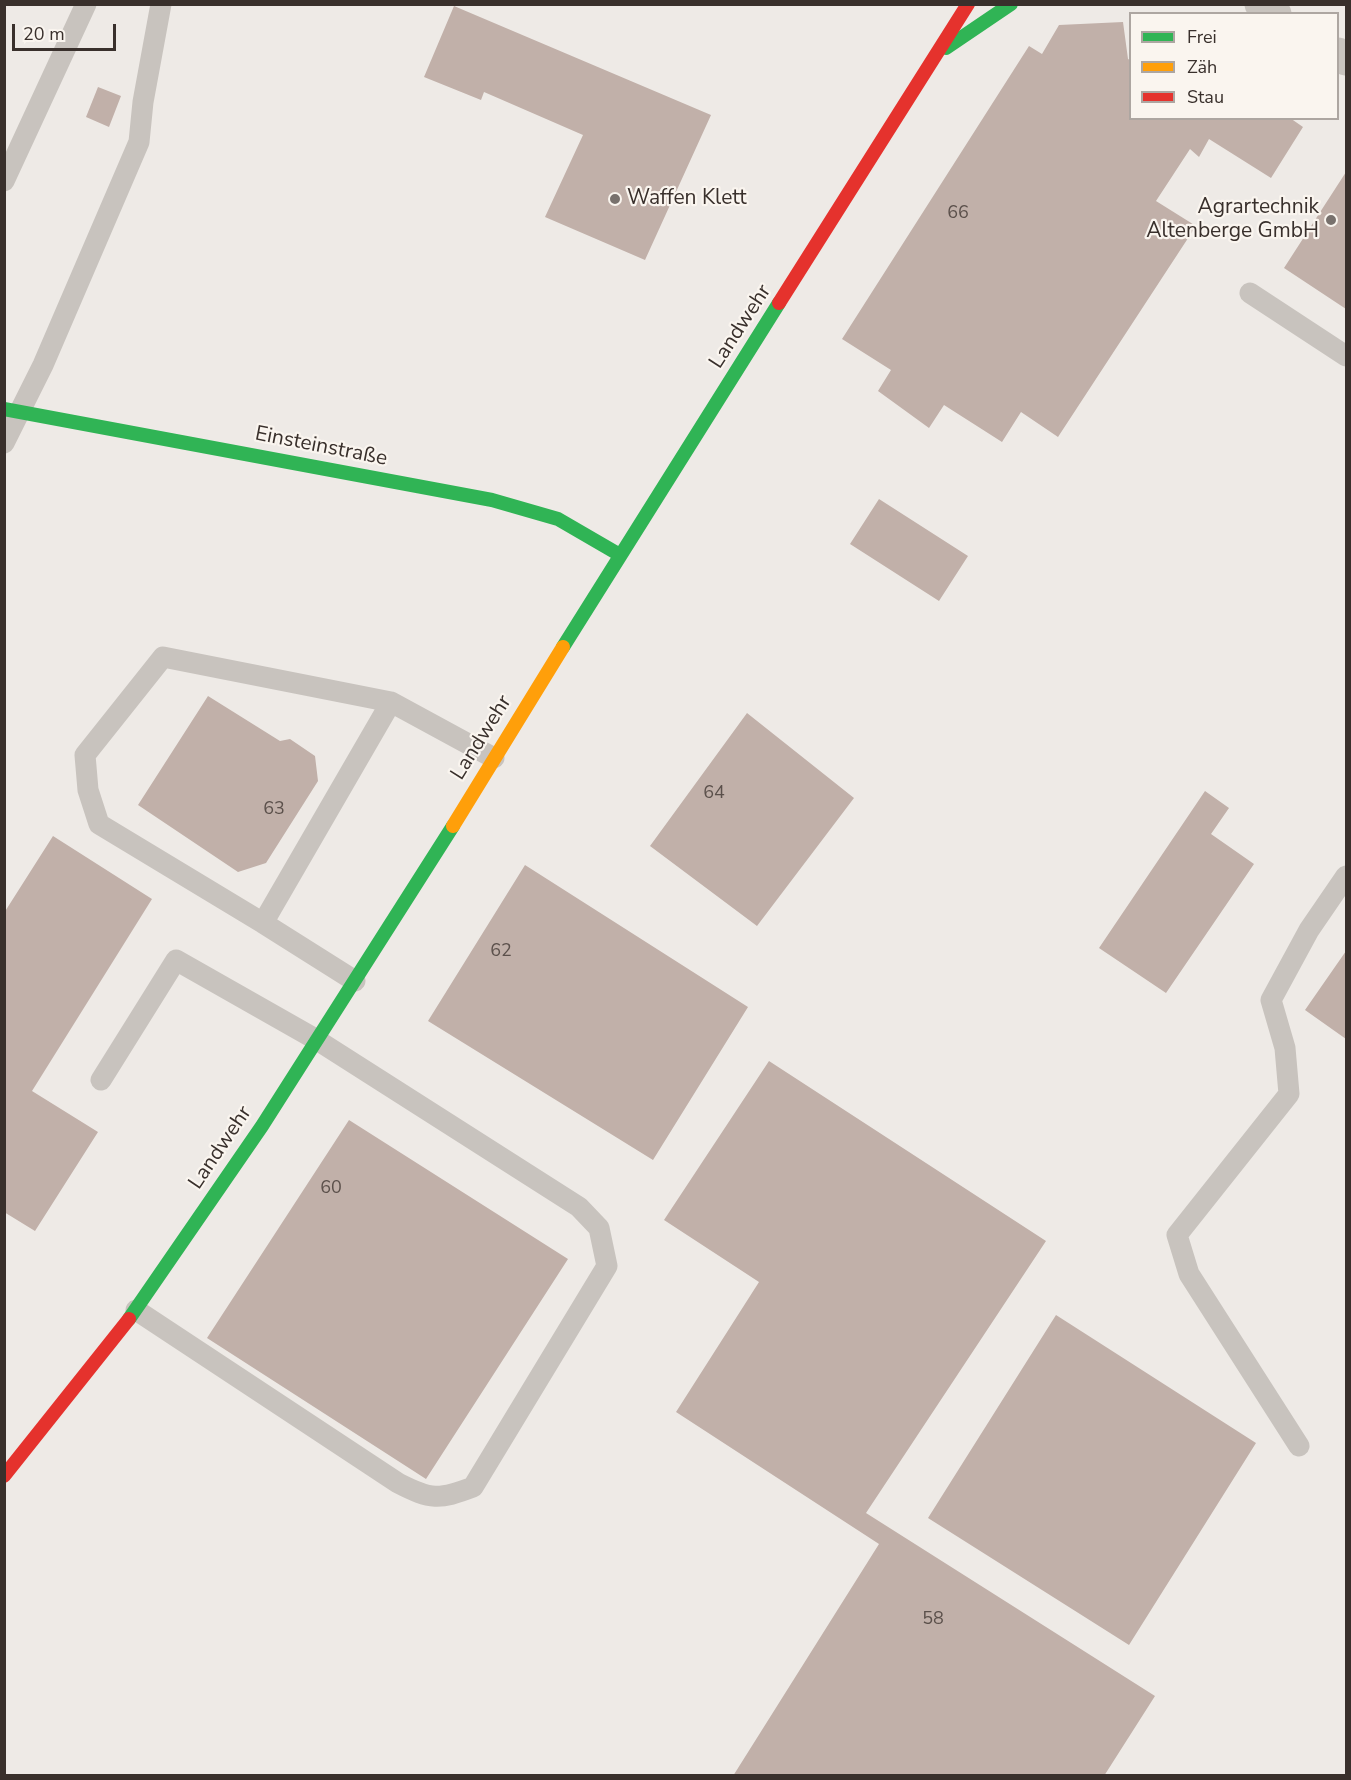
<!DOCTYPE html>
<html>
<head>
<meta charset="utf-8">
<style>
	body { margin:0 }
	#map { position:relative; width:1351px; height:1780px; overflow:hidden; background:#eeeae6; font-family:"Nunito Sans",sans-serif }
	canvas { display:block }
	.frame { position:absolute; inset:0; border:6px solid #39302c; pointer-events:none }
	.legend { position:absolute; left:1129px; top:12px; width:210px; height:108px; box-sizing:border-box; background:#faf5ef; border:2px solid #ada6a1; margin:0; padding:8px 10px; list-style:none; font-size:18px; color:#39302c }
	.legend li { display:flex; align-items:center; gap:12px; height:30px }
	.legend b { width:30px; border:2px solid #ada6a1 }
	.scale { position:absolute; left:12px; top:24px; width:104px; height:27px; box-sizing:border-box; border:3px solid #39302c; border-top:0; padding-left:8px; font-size:18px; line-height:21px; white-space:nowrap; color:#39302c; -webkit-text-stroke:4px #faf5ef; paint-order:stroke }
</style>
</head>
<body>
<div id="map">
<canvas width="1351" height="1780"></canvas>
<div class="frame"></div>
<ul class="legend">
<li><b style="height:8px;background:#30b455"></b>Frei</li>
<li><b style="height:8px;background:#ff9f0a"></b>Zäh</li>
<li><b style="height:8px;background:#e5322d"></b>Stau</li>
</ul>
<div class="scale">20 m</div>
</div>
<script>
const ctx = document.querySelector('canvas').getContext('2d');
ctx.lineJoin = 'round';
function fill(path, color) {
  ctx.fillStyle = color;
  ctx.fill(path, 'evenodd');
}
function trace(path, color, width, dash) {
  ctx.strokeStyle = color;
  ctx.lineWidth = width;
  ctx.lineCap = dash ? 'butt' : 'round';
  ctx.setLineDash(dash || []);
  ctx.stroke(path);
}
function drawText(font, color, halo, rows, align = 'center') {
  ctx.font = font + ' "Nunito Sans",sans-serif';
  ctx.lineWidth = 4.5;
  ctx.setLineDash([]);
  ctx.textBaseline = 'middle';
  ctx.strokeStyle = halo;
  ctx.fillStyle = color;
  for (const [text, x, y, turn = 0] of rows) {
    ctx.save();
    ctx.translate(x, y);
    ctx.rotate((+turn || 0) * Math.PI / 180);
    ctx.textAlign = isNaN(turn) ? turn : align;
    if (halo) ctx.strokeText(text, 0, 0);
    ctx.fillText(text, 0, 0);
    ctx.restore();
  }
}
fill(new Path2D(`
	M454,6L711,115L645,260L545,217L583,135L484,92L481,100L424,77Z
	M1123,22L1128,59L1130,60V118H1290L1303,127L1271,178L1209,139L1199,157L1190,149L1156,201L1196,226L1058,437L1021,412L1002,442L944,405L929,428L878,391L891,370L842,339L1029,46L1042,54L1059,25Z
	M98,87L121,96L109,127L86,117Z
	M1346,172V309L1284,268Z
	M879,499L968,556L939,601L850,544Z
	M208,696L280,741L290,739L315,756L318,781L266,863L238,872L138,805Z
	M747,713L854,798L757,926L650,846Z
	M1205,791L1229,808L1211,834L1254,864L1166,993L1099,948Z
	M53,836L152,899L32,1091L98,1132L35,1231L4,1212V913Z
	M525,865L748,1007L653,1160L428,1021Z
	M1346,951V1039L1305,1010Z
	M769,1061L1046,1241L866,1513L1155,1696L1104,1776H733L879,1544L676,1412L759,1282L664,1220Z
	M349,1120L568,1259L426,1479L207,1338Z
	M1056,1315L1256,1443L1129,1645L928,1518Z`), '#c1b0a9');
trace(new Path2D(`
	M4,181L86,4
	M1250,293L1346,356
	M4,443L43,365L139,142L143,102L161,4
	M263,923L99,824L88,790L85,755L163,657L391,702
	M355,981L263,923L391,702L494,758
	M101,1080L176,960L317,1040L579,1207L599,1228L607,1266L473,1487C439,1500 431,1500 398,1483L136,1310
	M1299,1446L1189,1274L1177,1235L1289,1094L1285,1048L1271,1000L1309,930L1346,876`), '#c8c3be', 21);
trace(new Path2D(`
	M1261,4L1275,14
	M1338,54L1346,59`), '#c8c3be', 33);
trace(new Path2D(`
	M946,48L1011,4
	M4,409L492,500L558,519L620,555
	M563,647L779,303
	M129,1319L262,1126L453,826`), '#30b455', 14);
trace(new Path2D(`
	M453,826L563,647`), '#ff9f0a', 14);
trace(new Path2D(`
	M779,303L968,4
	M4,1476L129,1319`), '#e5322d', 14);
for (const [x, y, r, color] of [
	[615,199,6,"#78716d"],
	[1331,220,6,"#78716d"]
]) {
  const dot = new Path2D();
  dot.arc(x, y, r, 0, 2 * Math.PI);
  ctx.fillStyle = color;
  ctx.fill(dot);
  trace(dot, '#faf5ef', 2);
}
drawText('18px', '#5b504b', null, [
	["66",958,214],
	["64",714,794],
	["63",274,810],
	["62",501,952],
	["60",331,1189],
	["58",933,1620]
]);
drawText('21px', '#39302c', '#faf5ef', [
	["Waffen Klett",627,199],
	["Agrartechnik",1319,208,"right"],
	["Altenberge GmbH",1319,232,"right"]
], 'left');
drawText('21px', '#39302c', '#faf5ef', [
	["Landwehr",741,327,-57],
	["Einsteinstraße",321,447,11],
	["Landwehr",482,738,-58],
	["Landwehr",221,1148,-56]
]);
</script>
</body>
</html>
